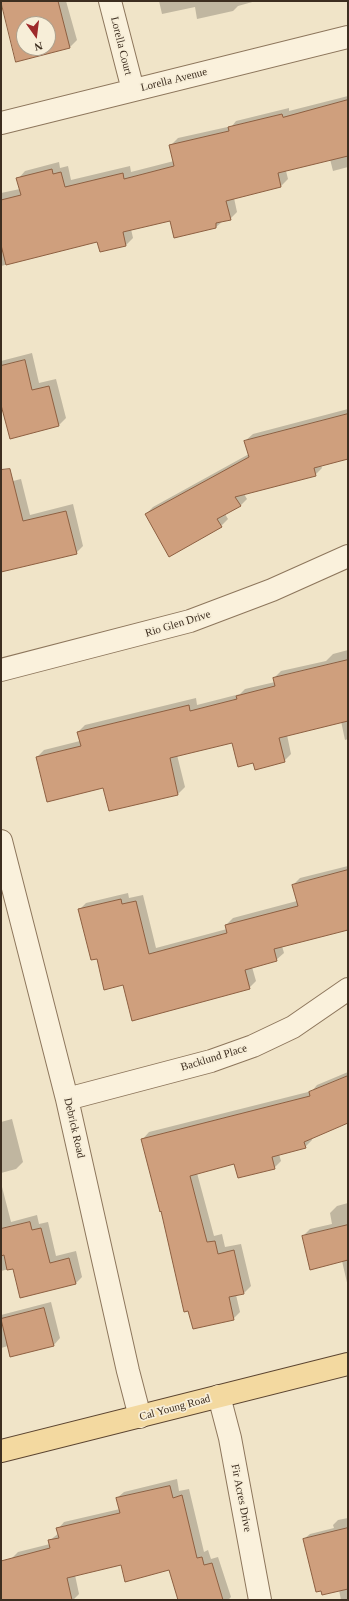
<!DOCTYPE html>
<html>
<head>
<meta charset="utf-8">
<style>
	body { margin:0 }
	#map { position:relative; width:349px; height:1601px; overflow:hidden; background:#f0e4c8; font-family:Georgia,serif }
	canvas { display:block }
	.frame { position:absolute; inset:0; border:2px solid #3d2e20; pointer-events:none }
	.north { position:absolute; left:16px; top:16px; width:40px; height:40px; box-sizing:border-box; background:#f7eed8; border:1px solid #ada18e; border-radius:50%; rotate:166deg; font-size:11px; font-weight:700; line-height:16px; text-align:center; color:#3d2e20 }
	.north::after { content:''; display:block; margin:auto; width:14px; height:18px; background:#9e2a2b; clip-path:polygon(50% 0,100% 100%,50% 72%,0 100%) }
</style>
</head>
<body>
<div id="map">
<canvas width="349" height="1601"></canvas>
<div class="frame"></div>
<div class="north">N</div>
</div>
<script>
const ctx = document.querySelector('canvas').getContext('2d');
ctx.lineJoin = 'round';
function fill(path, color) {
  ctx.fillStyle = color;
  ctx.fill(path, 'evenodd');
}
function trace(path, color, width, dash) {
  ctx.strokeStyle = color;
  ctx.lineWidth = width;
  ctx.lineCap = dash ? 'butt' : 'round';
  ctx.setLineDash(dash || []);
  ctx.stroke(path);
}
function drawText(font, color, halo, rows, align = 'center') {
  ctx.font = font + ' Georgia,serif';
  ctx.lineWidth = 3.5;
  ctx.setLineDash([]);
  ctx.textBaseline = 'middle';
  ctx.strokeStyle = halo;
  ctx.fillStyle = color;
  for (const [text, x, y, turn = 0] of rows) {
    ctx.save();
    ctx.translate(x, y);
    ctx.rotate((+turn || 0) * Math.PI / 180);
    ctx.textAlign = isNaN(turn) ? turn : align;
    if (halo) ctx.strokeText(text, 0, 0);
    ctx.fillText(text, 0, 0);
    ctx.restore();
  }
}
fill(new Path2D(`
	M1,1H66L77,40L70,47L17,61ZM24,24H48V48H24Z
	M159,1H256L238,6L233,11L197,19L195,7L162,14Z
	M348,96V167L333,171L330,159L286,171L288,179L281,186L234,198L237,212L230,219L223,221L216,227L171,220L131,229L133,238L126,245L98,241L1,266V193L20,189L18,179L25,171L59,162L60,168L68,166L71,180L130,166L131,172L174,161L171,145L178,138L232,126L236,121L289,108V111Z
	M32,353L39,383L56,379L66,418L59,425L1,404V361Z
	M348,409V449L321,465L322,468L315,475L244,494L247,499L240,506L225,514L228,519L221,526L146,514L153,507L249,454L245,441L253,434Z
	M21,479L30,515L73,504L83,546L76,553L1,571V484Z
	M348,650V739L345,740L341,721L287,735L291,754L284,761L254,762L233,742L177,755L185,787L178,794L104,787L37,757L44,750L80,741L78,732L85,725L196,698L197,705L240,694L245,689L275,682L274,678L281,671L326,661L333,654Z
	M348,866V929L282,946L284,953L276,960L252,967L256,981L249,988L124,984L97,957L79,910L86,903L128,893L129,898L143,895L156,948L227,929L226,925L233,918L297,901L293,885L300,878Z
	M348,1072V1122L312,1138V1140L305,1147L279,1154L281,1161L274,1168L235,1162L197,1173L214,1236L222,1234L225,1247L241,1244L251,1286L244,1293L236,1295L240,1312L233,1319L162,1210L142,1140L149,1132L312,1091L317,1085Z
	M12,1119L23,1162L16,1169L1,1173V1122Z
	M1,1183L11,1222L37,1215L39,1224L48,1222L56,1256L76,1251L82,1277L75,1284L13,1268L1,1271Z
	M348,1203V1287L342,1261L303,1236L310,1229L332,1224L330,1213L337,1206Z
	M51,1302L60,1338L53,1346H8L1,1348V1315Z
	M177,1479L179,1491L189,1489L204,1552L208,1550L211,1559L218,1557L231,1597L228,1600H179L170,1569L122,1564L75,1575L79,1594L73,1600H1V1578L11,1559L18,1552L50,1544L49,1541L59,1533L58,1529L64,1522L120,1509L117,1498L124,1492Z
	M348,1518V1600H341L339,1590L304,1539L310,1534L334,1528L333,1525L338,1520Z`), '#0003');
const building = new Path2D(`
	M1,1H58L70,48L16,62ZM24,24H48V48H24Z
	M348,100V156L278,173L281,187L226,201L231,220L216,223V228L174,238L170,221L123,232L126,246L100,252L97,242L6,265L1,245V200L21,195L16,178L52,169L53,174L61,172L65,187L123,173L124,179L174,166L169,145L229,131L228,127L282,114L283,117Z
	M25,360L32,390L49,386L59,426L10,439L1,405V366Z
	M348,414V459L314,468L316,476L235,497L241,506L217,519L222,527L169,557L145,514L249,457L244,441Z
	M10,469L23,521L66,511L77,554L1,572V470Z
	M348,660V721L279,738L285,762L255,770L253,763L238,767L232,743L170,758L178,795L109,811L103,788L47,802L36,757L81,746L77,732L189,705L190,711L237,699L236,696L275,686L273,678Z
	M348,870V930L274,949L277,961L245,970L250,989L132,1021L123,985L104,990L97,959L91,960L78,909L121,899L122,904L136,901L149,954L227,933L225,925L298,906L292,885Z
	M348,1076V1123L304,1142L306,1148L272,1157L275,1169L238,1178L234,1164L190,1176L207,1242L215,1241L218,1254L234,1250L244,1294L229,1297L234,1320L193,1329L188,1311L184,1312L161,1211L160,1212L141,1139L310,1096L309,1092Z
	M30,1222L32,1230L41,1228L50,1263L69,1258L76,1284L20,1298L13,1269L7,1270L4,1255L1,1256V1229Z
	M348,1225V1260L310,1270L302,1236Z
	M44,1308L54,1346L10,1357L1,1319Z
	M170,1486L173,1498L182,1495L197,1558L202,1557L204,1565L212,1563L223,1600H178L169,1570L125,1582L121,1565L67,1578L72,1600H1V1561L50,1548L48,1540L59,1538L56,1528L120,1513L116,1498Z
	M348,1528V1589L322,1595L321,1591L316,1592L303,1539Z`);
fill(building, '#cf9f7d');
trace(building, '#8d5f41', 1);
const minor = new Path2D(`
	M110,1L133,90
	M1,123L348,37
	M1,670L190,621L272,590L348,556
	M1,841L67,1099L128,1371L140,1417
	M67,1099L211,1061L253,1046L293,1027L348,989
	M219,1396L230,1438L260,1600`);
const major = new Path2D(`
	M1,1451L348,1364`);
trace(minor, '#8d765c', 24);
trace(major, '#5b4430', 24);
trace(minor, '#faf1dc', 22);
trace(major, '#f3d9a0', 22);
drawText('11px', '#3d2e20', '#f7eed8', [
	["Lorella Court",121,46,76],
	["Lorella Avenue",174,80,-14],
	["Rio Glen Drive",178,624,-17],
	["Backlund Place",214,1058,-17],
	["Debrick Road",74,1128,77],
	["Cal Young Road",175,1408,-15],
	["Fir Acres Drive",241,1498,79]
]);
</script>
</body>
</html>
